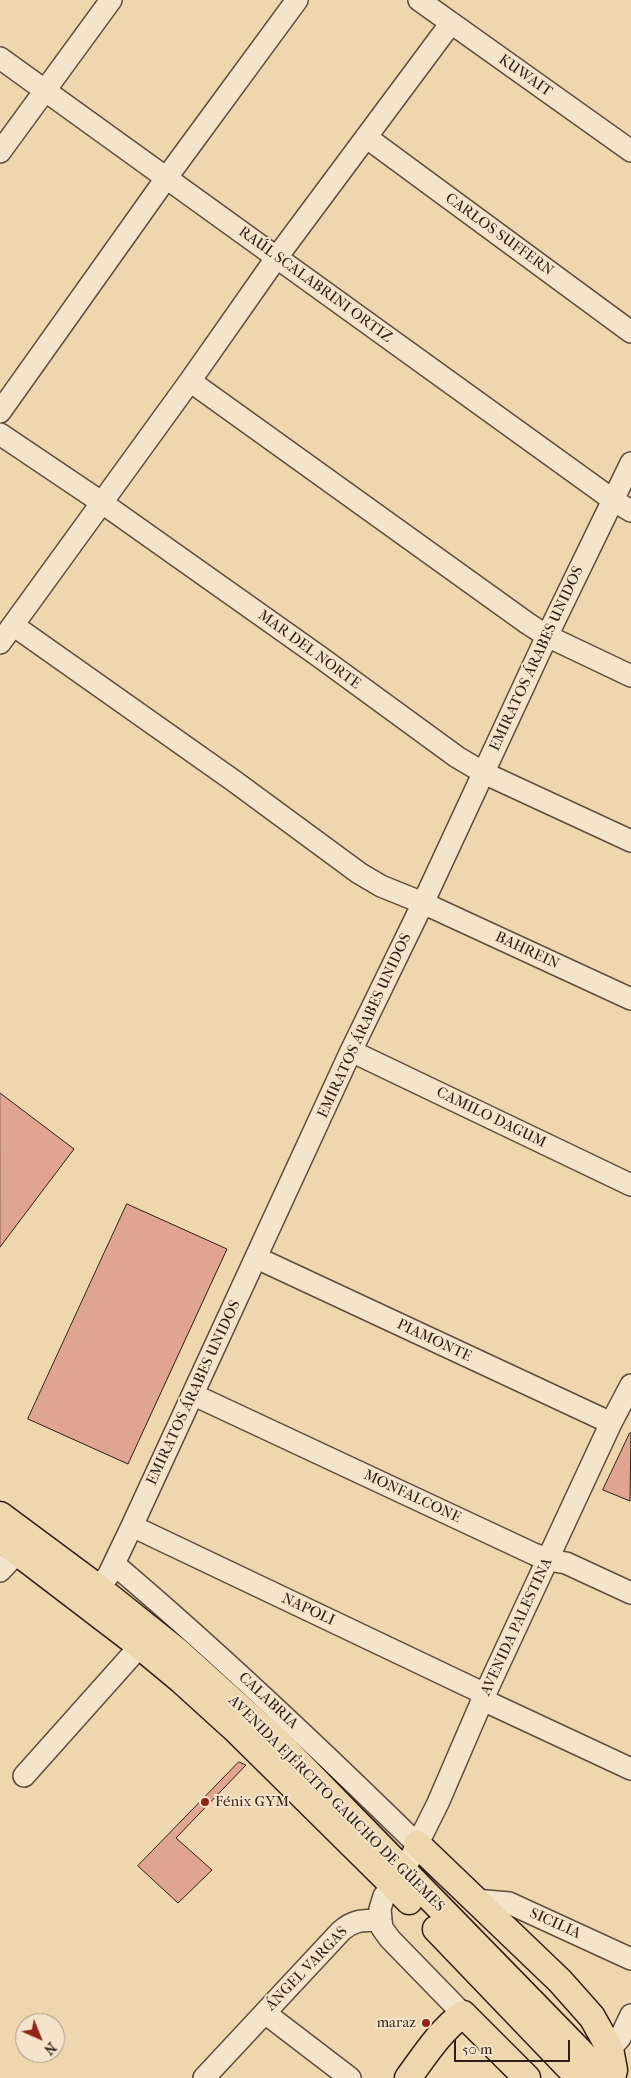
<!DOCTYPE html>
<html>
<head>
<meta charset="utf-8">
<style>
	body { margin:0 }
	#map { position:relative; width:631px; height:2078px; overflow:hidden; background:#eed6af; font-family:"IM FELL French Canon",serif }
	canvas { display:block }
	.north { position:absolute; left:15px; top:2013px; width:50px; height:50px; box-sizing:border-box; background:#f4e4cb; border:1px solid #a59583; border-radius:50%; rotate:136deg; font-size:14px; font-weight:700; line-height:20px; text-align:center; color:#2f1e16 }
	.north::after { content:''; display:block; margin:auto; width:18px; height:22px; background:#8f2418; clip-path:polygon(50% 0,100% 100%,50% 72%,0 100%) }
	.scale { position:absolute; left:454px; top:2040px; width:116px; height:22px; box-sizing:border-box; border:2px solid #2f1e16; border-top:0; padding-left:6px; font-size:15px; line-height:18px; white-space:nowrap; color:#2f1e16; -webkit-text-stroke:4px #f4e4cb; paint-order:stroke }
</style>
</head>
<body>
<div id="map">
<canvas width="631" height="2078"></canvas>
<div class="north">N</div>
<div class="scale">50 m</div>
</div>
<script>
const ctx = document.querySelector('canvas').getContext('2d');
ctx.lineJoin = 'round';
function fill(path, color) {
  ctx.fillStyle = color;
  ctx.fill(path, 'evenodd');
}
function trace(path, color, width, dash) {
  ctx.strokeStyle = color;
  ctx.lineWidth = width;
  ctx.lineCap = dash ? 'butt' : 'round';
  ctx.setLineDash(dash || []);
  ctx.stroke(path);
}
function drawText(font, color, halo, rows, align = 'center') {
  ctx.font = font + ' "IM FELL French Canon",serif';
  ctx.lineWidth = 4;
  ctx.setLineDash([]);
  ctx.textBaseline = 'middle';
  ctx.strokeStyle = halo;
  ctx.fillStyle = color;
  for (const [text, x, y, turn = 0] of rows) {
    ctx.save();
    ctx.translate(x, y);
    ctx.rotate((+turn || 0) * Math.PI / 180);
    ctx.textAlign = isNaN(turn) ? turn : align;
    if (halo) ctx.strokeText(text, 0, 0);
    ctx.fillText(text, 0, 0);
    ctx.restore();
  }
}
const building = new Path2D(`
	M0,1093L74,1149L0,1247Z
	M127,1204L227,1249L128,1464L28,1419Z
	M630,1433H631L630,1501L603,1490Z
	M239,1762L246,1765L176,1838L212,1870L178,1903L138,1866Z`);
fill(building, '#e0a590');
trace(building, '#2f1e16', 1);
const minor = new Path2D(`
	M419,0L631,151
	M0,58L613,500L631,511
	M366,137L631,332
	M0,152L111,0
	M190,381L527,623L547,636L631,676
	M0,412L167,177L297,0
	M0,434L101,502L320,657L457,757L484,773L631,841
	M13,625L234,781L359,873L381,886L423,903L631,999
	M0,643L190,381L277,257L451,23
	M351,1051L631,1185
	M257,1258L611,1423
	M194,1395L534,1554L549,1560L566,1563L631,1593
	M132,1526L485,1694
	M114,1564C219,1653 319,1748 417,1844
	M0,1571L18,1552
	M97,1587L108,1576L132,1526L351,1051L423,903L547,636L631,463
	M483,1700L631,1769
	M24,1776L140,1646
	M475,1900L509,1903L631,1959
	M265,2013L350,2078
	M463,2014L390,1939L382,1928L381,1920L380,1909L384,1896L394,1885L411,1857L438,1803L485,1694L611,1423L631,1385
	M610,2049L620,2038L631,2015
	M204,2078L341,1931C355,1919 363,1921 381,1920`);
const major = new Path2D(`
	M0,1515L97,1587L177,1651L281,1745L606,2078
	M0,1539L140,1646L181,1680L235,1729L409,1901
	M417,1844L560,1981L592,2017L610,2049L614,2070L612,2078
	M436,1929L579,2078
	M408,2078C425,2055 440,2031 463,2014L527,2078`);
trace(minor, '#5f4c3c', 24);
trace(major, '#2f1e16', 29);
trace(minor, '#f4e4cb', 21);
trace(major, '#eed6af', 26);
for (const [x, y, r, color] of [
	[205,1802,5,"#8f2418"],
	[426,2023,5,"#8f2418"]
]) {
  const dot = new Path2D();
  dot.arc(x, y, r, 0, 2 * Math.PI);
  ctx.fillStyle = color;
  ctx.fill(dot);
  trace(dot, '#f4e4cb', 2);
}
drawText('15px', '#2f1e16', '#f4e4cb', [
	["KUWAIT",525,76,35],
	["CARLOS SUFFERN",499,235,36],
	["RAÚL SCALABRINI ORTIZ",315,285,36],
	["MAR DEL NORTE",309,650,36],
	["EMIRATOS ÁRABES UNIDOS",537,659,-65],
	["BAHREIN",527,951,25],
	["EMIRATOS ÁRABES UNIDOS",365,1026,-65],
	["CAMILO DAGUM",491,1118,26],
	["PIAMONTE",434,1341,25],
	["EMIRATOS ÁRABES UNIDOS",194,1393,-65],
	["MONFALCONE",412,1497,25],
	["NAPOLI",308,1610,25],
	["AVENIDA PALESTINA",517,1627,-65],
	["CALABRIA",268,1701,43],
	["AVENIDA EJÉRCITO GAUCHO DE GÜEMES",336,1804,45],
	["SICILIA",555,1924,24],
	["ÁNGEL VARGAS",307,1969,-46]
]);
drawText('15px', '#2f1e16', '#f4e4cb', [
	["Fénix GYM",215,1802],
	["maraz",416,2023,"right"]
], 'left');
</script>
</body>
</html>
